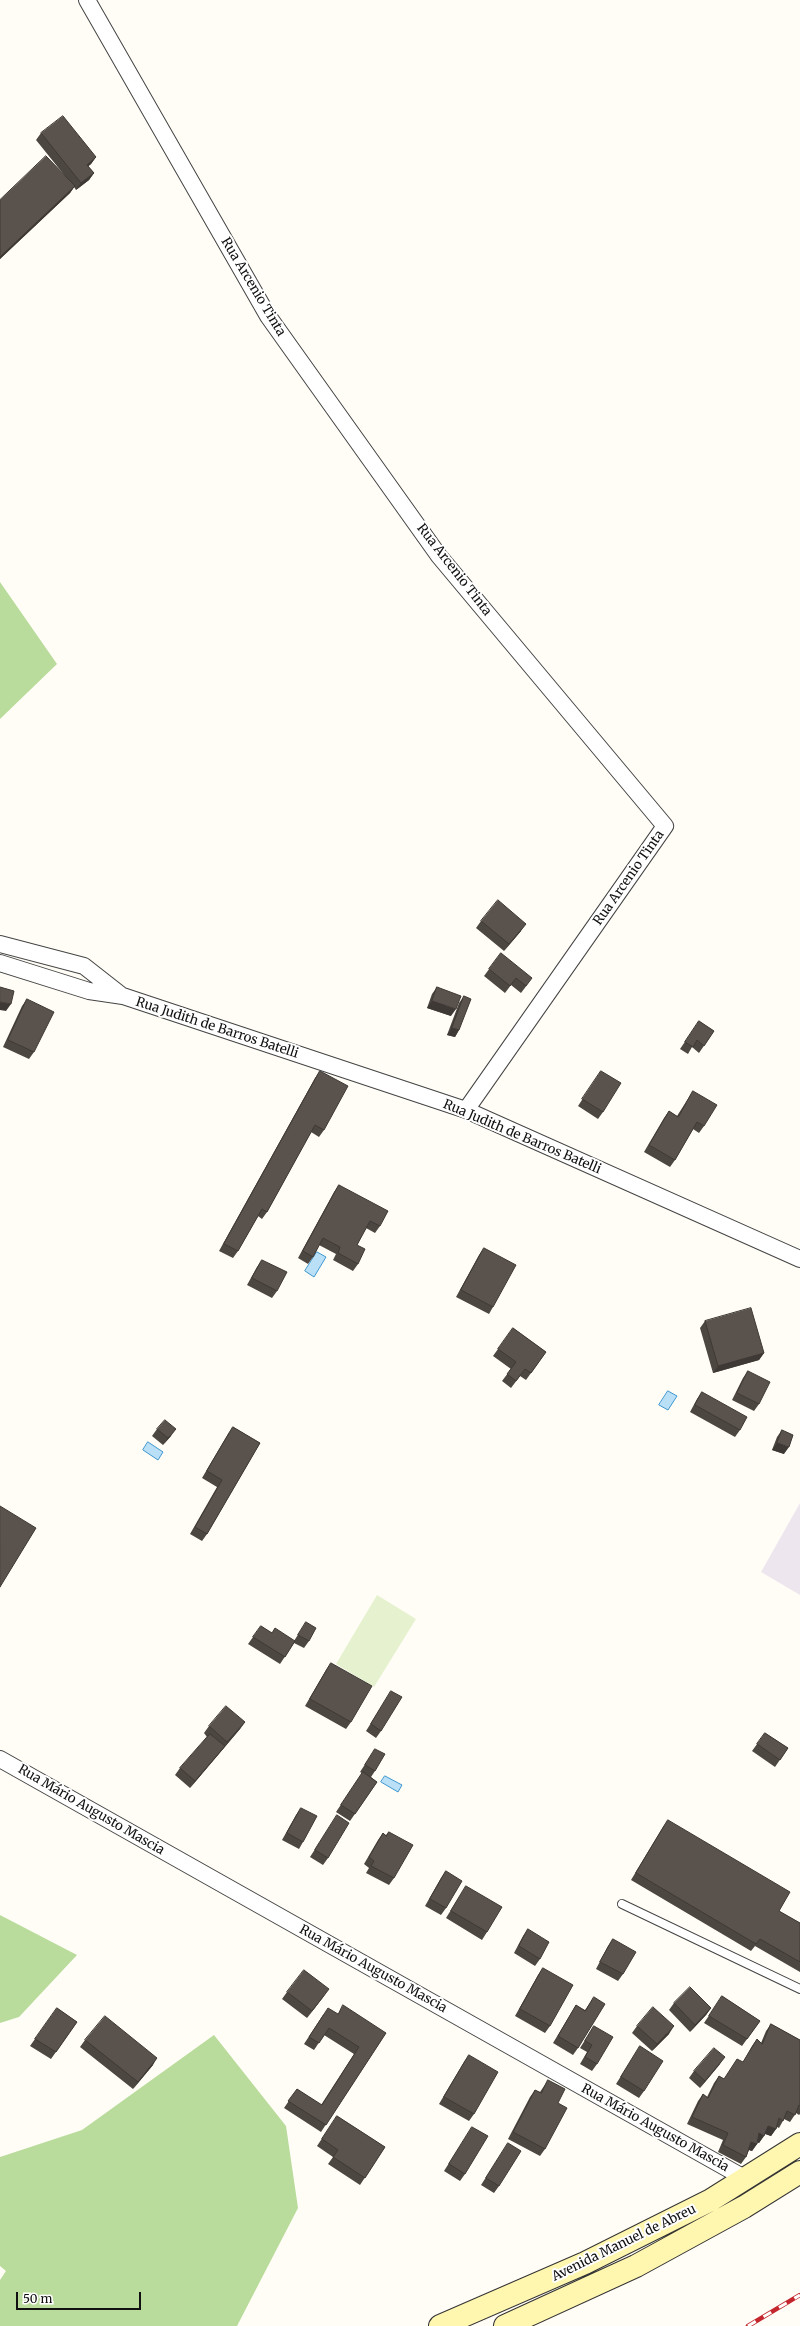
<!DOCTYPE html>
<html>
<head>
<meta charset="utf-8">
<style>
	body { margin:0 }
	#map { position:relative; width:800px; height:2326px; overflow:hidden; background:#fffdf5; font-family:Merriweather,serif }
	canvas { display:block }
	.scale { position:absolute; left:16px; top:2292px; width:125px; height:18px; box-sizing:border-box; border:2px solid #111; border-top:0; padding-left:5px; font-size:12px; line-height:14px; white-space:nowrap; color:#111; -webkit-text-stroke:3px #fff; paint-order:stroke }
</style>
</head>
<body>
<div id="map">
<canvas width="800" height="2326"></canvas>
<div class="scale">50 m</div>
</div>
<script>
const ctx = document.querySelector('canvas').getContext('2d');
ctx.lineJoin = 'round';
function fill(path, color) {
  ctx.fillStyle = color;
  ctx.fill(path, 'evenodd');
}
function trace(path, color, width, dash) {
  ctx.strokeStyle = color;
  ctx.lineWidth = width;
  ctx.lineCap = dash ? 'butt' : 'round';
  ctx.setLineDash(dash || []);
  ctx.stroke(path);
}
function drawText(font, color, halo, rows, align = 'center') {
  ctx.font = font + ' Merriweather,serif';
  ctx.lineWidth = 4;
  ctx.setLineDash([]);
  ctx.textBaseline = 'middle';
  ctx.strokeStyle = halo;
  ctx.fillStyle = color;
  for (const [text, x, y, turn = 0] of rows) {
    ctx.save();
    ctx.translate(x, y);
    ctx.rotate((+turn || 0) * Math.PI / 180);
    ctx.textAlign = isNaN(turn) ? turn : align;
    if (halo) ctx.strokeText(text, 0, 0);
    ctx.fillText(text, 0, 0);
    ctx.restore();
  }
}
fill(new Path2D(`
	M800,1503V1595L761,1572Z`), '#eee6ef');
fill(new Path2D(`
	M0,582L57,664L0,719Z
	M0,1915L77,1955L19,2017L0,2023Z
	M214,2035L286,2126L298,2208L237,2326H0V2280L6,2271L0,2266V2157L82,2130Z`), '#b9dc9c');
fill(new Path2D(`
	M377,1595L416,1619L374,1687L336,1664Z`), '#e6f2cf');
const water = new Path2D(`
	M317,1252L326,1257L314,1277L305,1271Z
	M668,1391L677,1396L668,1410L659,1405Z
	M148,1442L163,1452L158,1460L143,1450Z
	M385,1776L402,1785L398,1792L381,1782Z`);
fill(water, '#b9e0f7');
trace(water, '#3f96cf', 1);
const lane = new Path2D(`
	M622,1904L800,1989`);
const street = new Path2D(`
	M87,0L268,316L439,556L665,826L466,1110
	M0,944L84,966L121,995
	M0,963L89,991L123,996L466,1110L800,1259
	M0,1759L746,2179`);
const secondary = new Path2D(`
	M440,2326L585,2263L711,2200L800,2144
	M505,2326L636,2266L744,2207L800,2172`);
trace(lane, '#444', 10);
trace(street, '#444', 18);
trace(secondary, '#333', 24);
trace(lane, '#fff', 8);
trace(street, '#fff', 16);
trace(secondary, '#fff6b0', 22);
const rail = new Path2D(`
	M748,2326L800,2295`);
trace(rail, '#c4262e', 4.5);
trace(rail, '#fff', 3, [9]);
fill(new Path2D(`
	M41,133L96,157L91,164L88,166L94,173L89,180L76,190L74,187L70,193L0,259V200L65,176L36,140Z
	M481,921L521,931L504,951L476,928Z
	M501,953L527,985L521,993L511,985L505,993L484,976Z
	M437,987L451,1016L427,1008L432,994Z
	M464,996L459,1030L455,1037L447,1035L459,1003Z
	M27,999L34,1052L29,1059L3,1047L22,1006Z
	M699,1021L714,1031L699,1053L692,1047L688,1054L680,1049Z
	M320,1071L324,1130L319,1137L311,1132L267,1212L262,1219L258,1216L238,1251L233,1258L219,1251L315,1078Z
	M601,1071L603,1112L598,1119L578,1106Z
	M693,1091L704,1126L699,1133L693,1129L675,1160L670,1167L644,1152L664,1118L669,1111L677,1116Z
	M339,1185L380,1226L375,1233L366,1228L357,1245L358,1264L353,1271L333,1260L336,1254L319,1245L313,1257L308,1264L298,1258L334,1192Z
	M484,1248L493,1307L489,1314L456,1297L479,1255Z
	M262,1260L277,1291L272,1298L247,1285L257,1267Z
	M705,1321L764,1353L759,1360L713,1373L700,1328Z
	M513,1328L546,1352L526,1380L520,1376L511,1388L502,1381L511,1369L493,1356Z
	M748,1371L759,1404L754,1411L732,1400L743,1378Z
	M702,1392L740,1430L735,1437L690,1412L697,1399Z
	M233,1427L260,1443L207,1534L202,1541L190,1534L217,1487L202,1478L228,1434Z
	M157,1429L171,1436L163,1445L152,1436Z
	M782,1430L784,1454L772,1450L777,1437Z
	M306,1622L309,1641L304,1648L294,1643L280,1664L248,1644L261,1626L272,1633L294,1641Z
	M331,1663L351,1722L346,1729L305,1706L326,1670Z
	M391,1691L381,1731L376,1738L366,1731Z
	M245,1722L240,1729L190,1788L175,1775L180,1768L207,1737L204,1733L209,1726Z
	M765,1733L788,1748L775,1767L752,1751Z
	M375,1749V1771L371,1777L377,1782L350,1821L336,1812L362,1773L360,1772Z
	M301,1808L303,1842L299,1849L282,1840L296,1815Z
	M337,1815L328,1858L323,1865L310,1857Z
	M668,1820L779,1911L800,1923V1972L755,1946L751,1951L631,1880L663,1827Z
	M389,1832L394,1878L389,1885L366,1873L369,1868L364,1864L378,1840L383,1833L386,1835Z
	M446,1871V1908L441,1915L425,1906L441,1878Z
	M466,1886L487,1932L482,1940L446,1918Z
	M528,1929L540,1959L535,1966L514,1953L523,1936Z
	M613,1939L623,1974L618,1981L596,1969L608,1946Z
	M543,1968L550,2026L545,2033L515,2016L538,1975Z
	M287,1992L324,1996L307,2018L282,1999Z
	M722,1996L760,2021L742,2046L704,2023Z
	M594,1997L578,2048L573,2055L553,2043L576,2005L585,2010Z
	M674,2003L711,2008L706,2015L690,2032L669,2010Z
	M57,2008L77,2022L51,2059L30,2046Z
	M337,2014L386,2033L321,2132L284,2108L297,2089L321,2105L354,2054L324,2035L314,2050L304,2044L323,2015Z
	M771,2024L800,2040V2114L799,2115L796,2113L790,2122L784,2119L779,2128L777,2127L776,2129L771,2136L765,2134L759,2143L757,2142V2144L752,2151L749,2150L746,2157L741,2164L718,2152L723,2140L687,2124L698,2101L703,2094L707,2097L714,2083L719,2076L724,2079L743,2062L752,2046L757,2039L761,2043L766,2031Z
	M594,2026L597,2064L592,2071L580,2064L587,2052L580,2048Z
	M637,2026L669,2034L652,2051L632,2033Z
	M85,2040L153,2065L133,2089L80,2047Z
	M640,2046L644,2091L639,2098L616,2084Z
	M469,2055L474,2114L469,2121L439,2104L464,2062Z
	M720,2064L700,2088L689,2078L694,2071Z
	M548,2080L558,2103L545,2149L540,2156L508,2139L530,2097L535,2090L540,2092Z
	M337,2116L385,2147L360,2185L328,2164L333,2157L317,2146Z
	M472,2127L465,2174L460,2181L444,2171Z
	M508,2143L499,2186L494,2193L481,2185Z`), '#4d4742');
fill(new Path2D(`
	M96,157L91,164L82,172L87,165Z
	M94,173L89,180L76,190L81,183Z
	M75,186L70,193L0,259V257Z
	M526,924L521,931L504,951L509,944Z
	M432,1001L456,1009L451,1016L427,1008Z
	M0,1002L11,1004L6,1011L0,1010Z
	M452,1028L459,1030L455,1037L447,1035Z
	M764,1353L759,1360L713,1373L718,1366Z
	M176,1429L171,1436L163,1445L168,1438Z
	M777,1443L789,1447L784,1454L772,1450Z
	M245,1722L240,1729L190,1788L195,1781Z
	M329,1989L324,1996L307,2018L312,2011Z
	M711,2008L706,2015L690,2032L695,2025Z
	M674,2026L669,2034L652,2051L657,2044Z
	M725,2057L720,2064L700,2088L705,2081Z
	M157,2058L153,2065L133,2089L138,2082Z
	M768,2126L776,2129L771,2136L763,2133Z
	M759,2133L764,2136L759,2143L754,2140Z
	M751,2142L757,2144L752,2151L746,2149Z`), '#3f3936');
const building = new Path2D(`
	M63,116L96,157L87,165L94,173L81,183L41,133Z
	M46,156L75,186L0,257V200Z
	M498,900L526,924L509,944L481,921Z
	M501,953L532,978L526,986L516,978L510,986L489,969Z
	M0,987L14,991L11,1004L0,1002Z
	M437,987L461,996L456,1009L432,1001Z
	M464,996L471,999L459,1030L452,1028Z
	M27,999L54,1012L34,1052L8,1040Z
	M699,1021L714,1031L704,1046L697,1040L693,1047L685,1042Z
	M320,1071L348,1086L324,1130L315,1125L267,1212L262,1209L238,1251L224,1244Z
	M601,1071L621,1083L603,1112L582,1099Z
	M693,1091L717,1105L704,1126L697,1122L675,1160L649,1145L669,1111L678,1117Z
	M339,1185L388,1211L380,1226L370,1221L357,1245L365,1249L358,1264L338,1253L340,1247L323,1238L313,1257L303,1251Z
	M484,1248L516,1265L493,1307L461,1290Z
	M262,1260L287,1272L277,1291L252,1278Z
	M751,1308L764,1353L718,1366L705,1321Z
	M513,1328L546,1352L531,1373L525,1369L516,1381L507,1374L516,1362L498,1349Z
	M748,1371L770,1382L759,1404L737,1393Z
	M702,1392L747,1417L740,1430L695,1405Z
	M165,1420L176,1429L168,1438L157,1429Z
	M233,1427L260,1443L207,1534L195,1527L222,1480L207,1471Z
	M782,1430L793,1435L789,1447L777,1443Z
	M0,1506L36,1528L0,1587Z
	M306,1622L316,1628L309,1641L298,1635Z
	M261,1626L272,1633L275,1628L295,1641L285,1657L253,1637Z
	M331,1663L372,1686L351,1722L310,1699Z
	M391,1691L402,1697L381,1731L371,1724Z
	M226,1706L245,1722L227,1742L209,1726Z
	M765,1733L788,1748L780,1760L757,1744Z
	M210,1734L225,1746L195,1781L180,1768Z
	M375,1749L385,1754L375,1771L365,1765Z
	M363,1772L377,1782L355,1814L341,1805Z
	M301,1808L317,1816L303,1842L287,1833Z
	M337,1815L349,1823L328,1858L315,1850Z
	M668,1820L790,1892L779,1911L800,1923V1962L760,1939L756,1944L636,1873Z
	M389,1832L413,1845L394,1878L371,1866L374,1861L369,1857L383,1833L386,1836Z
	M446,1871L462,1881L446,1908L430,1899Z
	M466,1886L502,1907L487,1932L451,1911Z
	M528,1929L549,1942L540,1959L519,1946Z
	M613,1939L636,1952L623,1974L600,1962Z
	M543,1968L573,1985L550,2026L520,2009Z
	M304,1970L329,1989L312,2011L287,1992Z
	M690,1987L711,2008L695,2025L674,2003Z
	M722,1996L760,2021L747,2039L709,2016Z
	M594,1997L605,2004L578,2048L558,2036L576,2005L585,2011Z
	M343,2005L386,2033L326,2125L288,2101L297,2089L322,2105L359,2047L329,2028L319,2043L309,2037L328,2008L338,2014Z
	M653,2007L674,2026L657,2044L637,2026Z
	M57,2008L77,2022L56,2052L35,2039Z
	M105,2016L157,2058L138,2082L85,2040Z
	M771,2024L800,2040V2106L799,2105L795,2115L787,2111L783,2121L779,2118L776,2129L768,2126L764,2136L759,2133L757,2144L751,2142L746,2157L723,2145L728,2133L692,2117L703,2094L708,2098L719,2076L724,2079L737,2059L743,2062L757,2039L762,2044Z
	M594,2026L613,2037L597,2064L585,2057L592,2045L585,2041Z
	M640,2046L663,2061L644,2091L621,2077Z
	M714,2048L725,2057L705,2081L694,2071Z
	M469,2055L498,2072L474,2114L444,2097Z
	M548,2080L565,2089L558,2103L567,2108L545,2149L513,2132L535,2090L541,2093Z
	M337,2116L385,2147L365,2178L333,2157L338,2150L322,2139Z
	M472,2127L488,2136L465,2174L449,2164Z
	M508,2143L521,2151L499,2186L486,2178Z`);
fill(building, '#5a524d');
trace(building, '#3f3936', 1);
drawText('13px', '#111', '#fff', [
	["Rua Arcenio Tinta",253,287,59],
	["Rua Arcenio Tinta",454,570,52],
	["Rua Arcenio Tinta",629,878,-55],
	["Rua Judith de Barros Batelli",217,1028,18],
	["Rua Judith de Barros Batelli",522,1137,23],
	["Rua Mário Augusto Mascia",91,1810,30],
	["Rua Mário Augusto Mascia",373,1969,29],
	["Rua Mário Augusto Mascia",655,2128,29],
	["Avenida Manuel de Abreu",624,2243,-26]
]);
</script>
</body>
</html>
